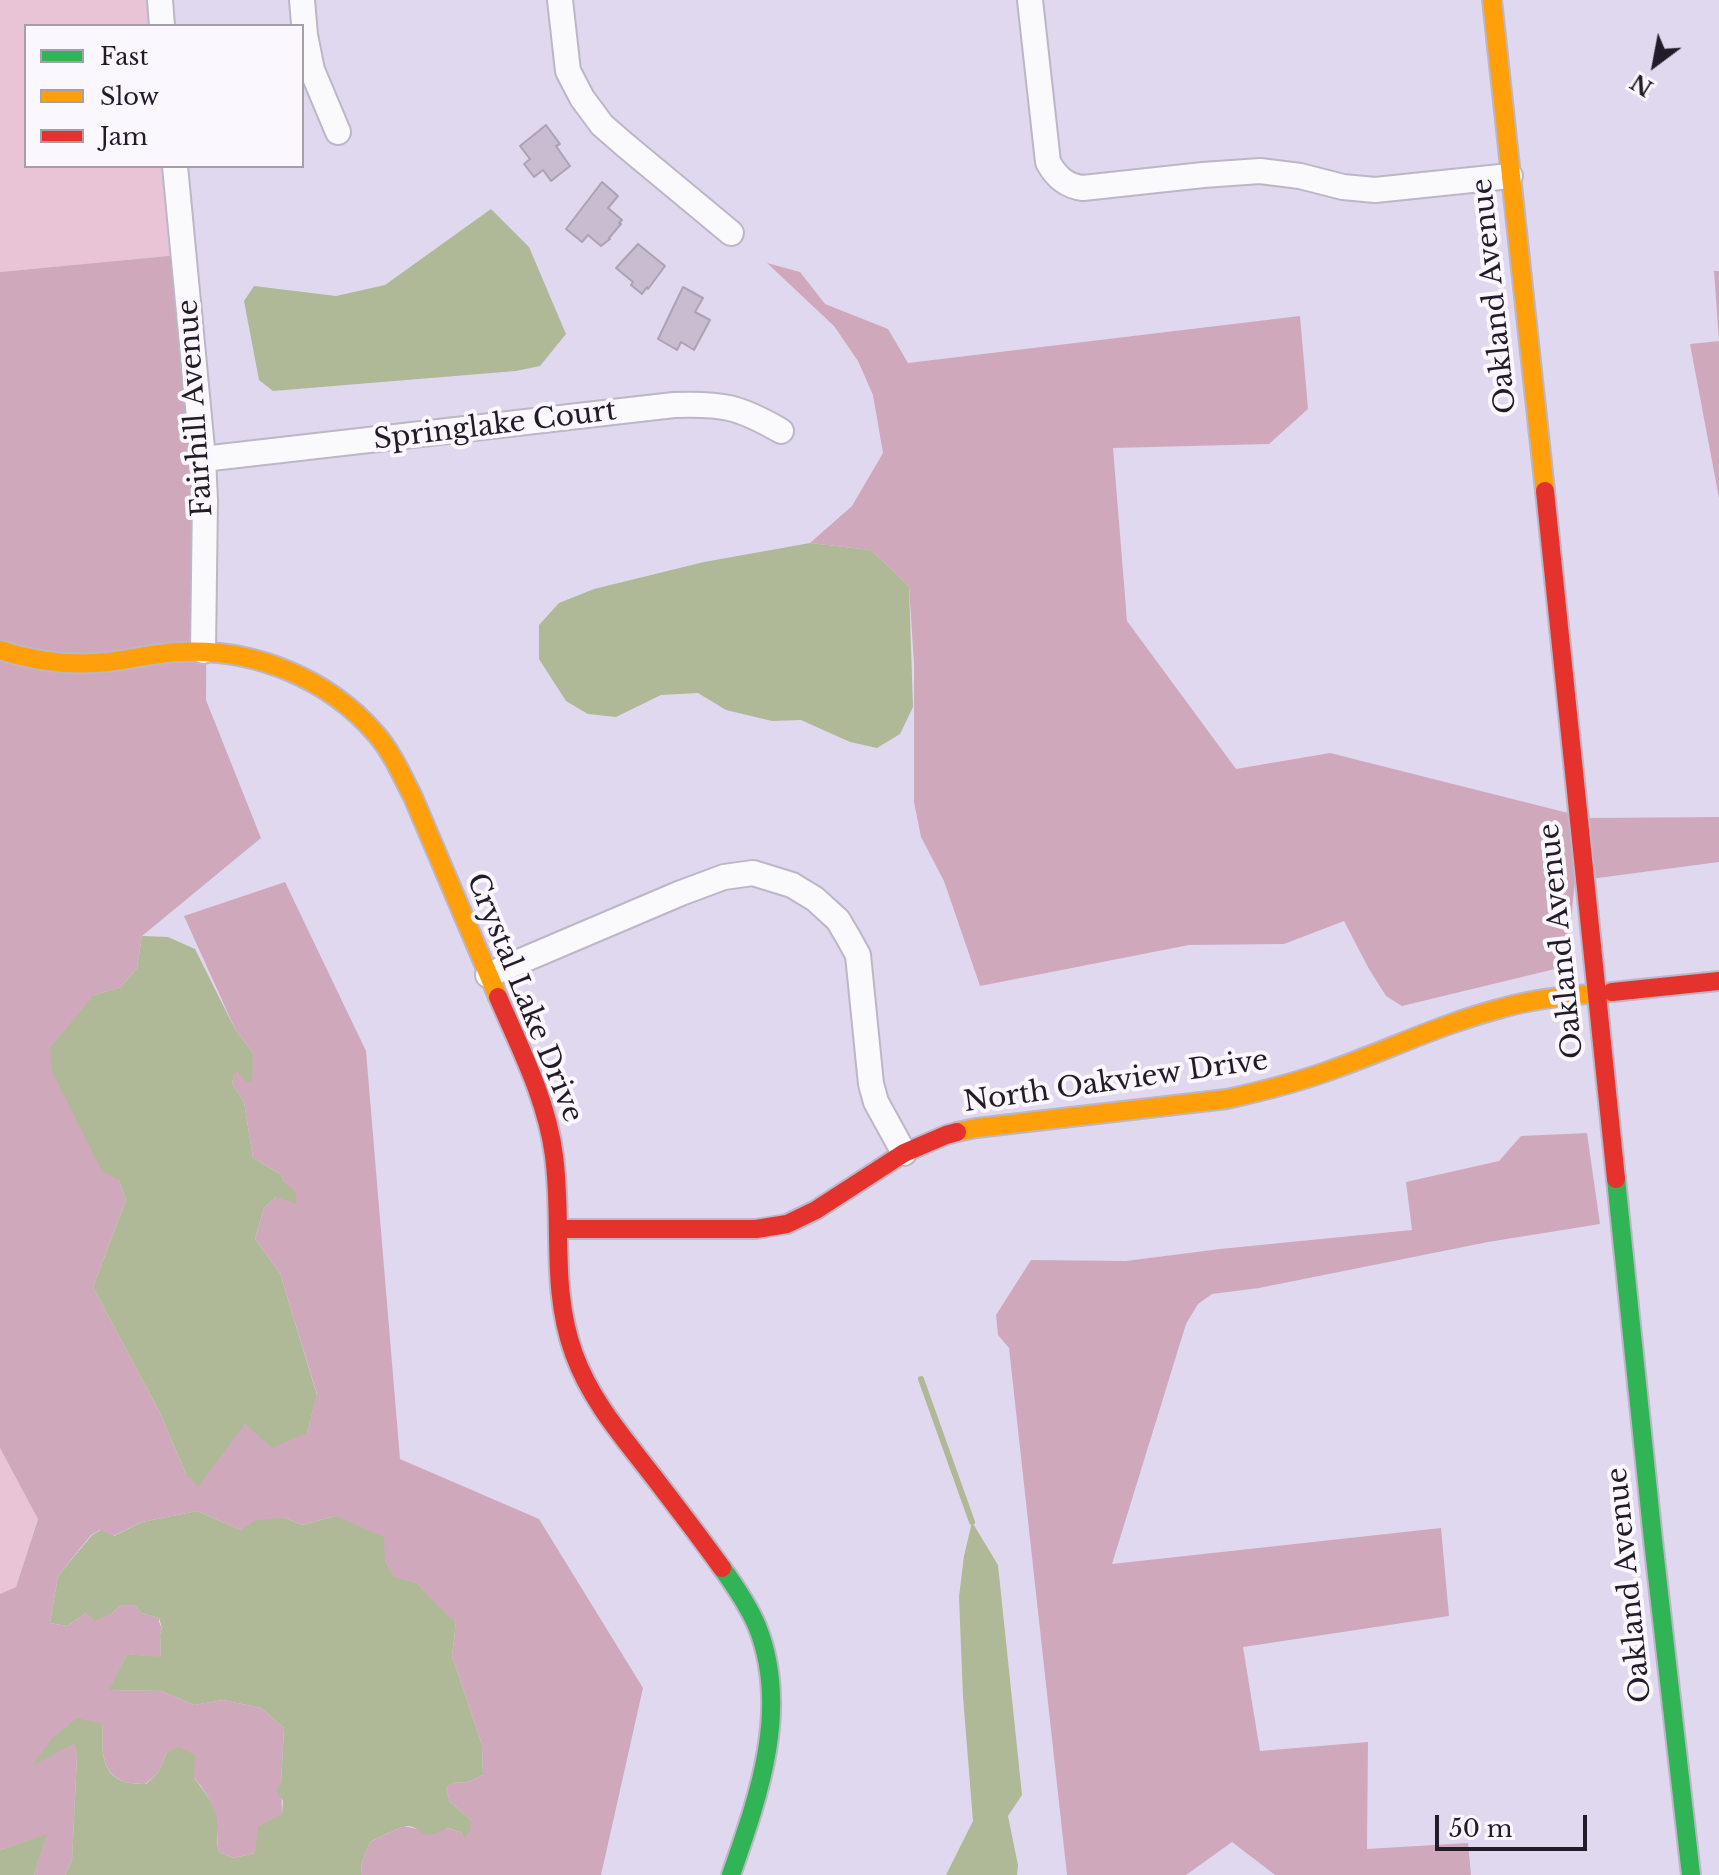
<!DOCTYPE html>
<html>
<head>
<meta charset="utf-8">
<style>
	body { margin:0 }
	#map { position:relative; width:1719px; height:1875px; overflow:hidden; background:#e0d8ee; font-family:"Libre Baskerville",serif }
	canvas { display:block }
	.legend { position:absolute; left:24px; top:24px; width:280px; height:144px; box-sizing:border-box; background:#faf7ff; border:2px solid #a49faa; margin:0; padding:10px 14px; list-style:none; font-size:24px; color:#221c2a }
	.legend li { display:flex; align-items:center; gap:16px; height:40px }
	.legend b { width:40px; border:2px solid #a49faa }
	.north { position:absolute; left:1615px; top:24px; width:80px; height:80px; -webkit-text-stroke:6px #faf7ff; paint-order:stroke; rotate:212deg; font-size:22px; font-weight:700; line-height:32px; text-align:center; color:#221c2a }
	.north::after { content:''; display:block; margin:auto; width:28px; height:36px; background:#221c2a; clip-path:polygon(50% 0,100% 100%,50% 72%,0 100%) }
	.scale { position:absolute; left:1435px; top:1815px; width:152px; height:36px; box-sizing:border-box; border:4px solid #221c2a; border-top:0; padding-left:10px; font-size:24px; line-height:28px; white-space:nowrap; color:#221c2a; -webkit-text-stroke:6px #faf7ff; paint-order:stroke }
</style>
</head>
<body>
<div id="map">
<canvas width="1719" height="1875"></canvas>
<ul class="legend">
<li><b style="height:10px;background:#30b455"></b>Fast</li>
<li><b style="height:10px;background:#ff9f0a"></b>Slow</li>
<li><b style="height:10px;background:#e5322d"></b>Jam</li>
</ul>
<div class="north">N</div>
<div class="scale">50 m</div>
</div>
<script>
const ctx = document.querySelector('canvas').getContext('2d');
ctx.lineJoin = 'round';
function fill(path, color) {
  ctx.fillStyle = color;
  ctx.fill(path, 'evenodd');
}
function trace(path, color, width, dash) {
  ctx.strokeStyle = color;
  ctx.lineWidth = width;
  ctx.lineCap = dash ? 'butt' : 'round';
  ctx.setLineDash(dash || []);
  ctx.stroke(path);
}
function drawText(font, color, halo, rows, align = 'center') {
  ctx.font = font + ' "Libre Baskerville",serif';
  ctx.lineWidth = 8;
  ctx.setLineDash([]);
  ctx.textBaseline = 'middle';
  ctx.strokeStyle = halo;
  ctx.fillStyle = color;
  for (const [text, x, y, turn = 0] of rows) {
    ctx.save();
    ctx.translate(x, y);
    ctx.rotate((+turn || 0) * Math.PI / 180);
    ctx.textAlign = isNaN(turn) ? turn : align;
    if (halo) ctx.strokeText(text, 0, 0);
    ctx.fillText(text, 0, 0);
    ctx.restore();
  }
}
fill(new Path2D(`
	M0,0H170L172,26H26V166H183L189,254L0,272Z
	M0,1448L38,1518L16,1587L0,1594Z`), '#e9c4d6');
fill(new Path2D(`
	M189,254L208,411L206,700L261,838L142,936L137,968L121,987L94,995L119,1180L126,1200L93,1287L160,1413L186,1474L245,1424L307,1433L317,1394L280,1273L255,1239L264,1208L276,1197L284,1182L282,1175L253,1158L244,1102L232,1084L234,1073L253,1053L235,1029L184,916L285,882L366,1051L400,1459L539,1519L643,1688L601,1875H361L362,1862L370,1842L404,1826L417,1829L446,1828L461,1832L464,1838L471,1820L450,1802L446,1789C452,1780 457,1783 467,1782C472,1781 478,1777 483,1775L482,1745L452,1656L456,1622L437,1606L417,1583L394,1578L385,1560L336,1516L302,1525L285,1518L241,1530L197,1511L142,1522L113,1536L100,1530L91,1535L58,1576L50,1623L67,1626L86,1613H112L121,1605H135L141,1613L159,1618V1622L162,1628L160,1635L161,1658L127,1654L110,1690L161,1691L194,1705L223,1700L261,1708L284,1728L281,1783L282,1814L255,1853L234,1858L219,1852C216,1840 219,1830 217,1820C209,1788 190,1773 167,1752L158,1773L145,1784C139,1783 131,1784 125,1782C99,1773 102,1745 103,1724L34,1764L74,1743L77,1756L72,1860L65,1875H34L46,1835L0,1850V1594L16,1587L38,1519L0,1448V272Z
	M767,263L800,272L825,304L888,329L908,363L1300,316L1308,409L1269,444L1113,448L1127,621L1236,769L1330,753L1588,818L1719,817V862L1575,881L1567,959L1555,969L1402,1006L1386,996L1369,969L1344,921L1284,944L1189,945L980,986L944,881L921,837L914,802V664L909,586L871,550L810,543L852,506L883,453L873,395L858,361L834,326Z
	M1714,271H1719V498L1690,344L1719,341Z
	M1587,1133L1600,1224L1488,1242L1259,1288L1212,1294L1198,1304L1186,1324L1112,1564L1441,1528L1449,1616L1243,1647L1260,1751L1368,1742L1367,1849L1468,1843L1471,1875H1275L1232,1842L1186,1875H1067L1009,1348L998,1335L996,1315L1031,1260L1126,1261L1220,1249L1412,1230L1406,1182L1499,1161L1521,1136Z`), '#d0a8bc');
fill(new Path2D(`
	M491,209L529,247L566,334L540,366L516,371L273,391L259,380L244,301L254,286L336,296L385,285Z
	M810,543L871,550L909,586L913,707L900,734L877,748L850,742L801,720L772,721L726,710L698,693L661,695L616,717L588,714L566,701L539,659V625L559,603L594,589L704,562Z
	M142,936L168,937L195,949L235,1029L253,1053L252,1082L245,1081L237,1071L234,1074L232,1084L244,1102L253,1158L282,1175L284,1182L296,1192V1204L276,1197L264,1208L255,1239L280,1273L317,1395L307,1433L272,1448L245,1424L198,1487L186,1474L160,1413L93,1287L126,1200L119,1180L102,1171L52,1071L50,1048L94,995L121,987L137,968Z
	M197,1511L241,1530L256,1520L285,1518L302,1525L336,1516L384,1537L385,1560L394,1577L417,1583L437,1605L456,1622L452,1656L482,1745L483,1775C478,1777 472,1781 467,1782C457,1783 452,1780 446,1789L450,1802L471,1820L470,1830L464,1839L461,1832L447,1828C418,1845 424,1825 405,1826C401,1827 376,1839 370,1842L362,1862L361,1875H65L72,1860L77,1756L74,1744L32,1766L52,1738L77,1718L103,1724C102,1745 99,1774 125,1782C131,1784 139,1783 146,1784L158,1773L167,1752L179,1747L195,1755L194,1778C205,1792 217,1807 218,1825C218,1836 216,1841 219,1852L234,1858L255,1853L258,1827L282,1814L283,1801L277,1791L281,1783L284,1728L261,1708L223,1700L194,1705L161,1691L109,1690L127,1654L161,1657L160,1635L162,1628L159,1618L141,1613L135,1605H121L112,1613L94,1621L86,1613L67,1626L50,1623L58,1576L92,1535L101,1530L114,1536L142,1522Z
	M972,1522L998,1565L1022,1795L1008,1816L1018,1865L1017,1875H946L973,1821L963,1697L959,1597L964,1556Z
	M47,1834L34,1875H0V1850Z`), '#b0b997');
trace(new Path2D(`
	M921,1379L972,1522`), '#b0b997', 6);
const building = new Path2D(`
	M546,125L560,144L556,146L570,166L551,181L543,170L534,177L524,164L530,159L520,146Z
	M602,182L618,196L608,208L622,220L619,223L621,224L609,238L610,239L601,246L588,235L582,242L566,229Z
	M638,244L665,266L648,289L647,287L642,294L631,285L633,282L616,268Z
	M683,287L703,298L695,312L710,320L694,350L681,342L677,350L658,339Z`);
fill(building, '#c8bcd0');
trace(building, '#aba2b2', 2);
const street = new Path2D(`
	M160,0L162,26
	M302,0L305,35L312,70L338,132
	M560,0L568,71L582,98L602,125L625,145L731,233
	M1030,0L1048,162C1056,177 1066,186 1083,188L1203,175L1260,171L1300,176L1343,187L1375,190L1510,176
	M175,166L203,459L205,500L203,651
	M203,459L674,405C722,403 740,407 781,431
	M488,975L681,893L724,877L753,873L792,885L815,899L838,920L848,937L858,955L871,1084L876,1102L904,1153`);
const fast = new Path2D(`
	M1616,1179L1653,1540L1691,1875
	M722,1568C735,1586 748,1605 757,1626C790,1708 759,1795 731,1875`);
const slow = new Path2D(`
	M1492,0L1545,491
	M0,650C36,662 70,666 108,662C132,659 156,653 180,652C253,648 328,678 376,734C392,752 402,776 413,797L498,997
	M957,1132L976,1128L1227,1099C1263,1091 1299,1082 1334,1069C1390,1049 1444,1023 1502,1008C1537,998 1575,995 1612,992`);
const jam = new Path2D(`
	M1545,491L1616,1179
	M1612,992L1719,981
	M498,997C520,1048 547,1100 554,1156C563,1224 550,1288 574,1354C591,1401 623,1437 653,1476C676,1506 700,1537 722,1568
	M558,1229H756L787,1224L816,1210L904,1153L946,1135L957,1132`);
trace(street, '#bcb6c6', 28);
trace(fast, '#bcb6c6', 22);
trace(slow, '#bcb6c6', 22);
trace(jam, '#bcb6c6', 22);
trace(street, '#faf9fc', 24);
trace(fast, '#30b455', 18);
trace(slow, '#ff9f0a', 18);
trace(jam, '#e5322d', 18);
drawText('28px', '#221c2a', '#faf7ff', [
	["Oakland Avenue",1495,296,-96],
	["Fairhill Avenue",196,408,-94],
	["Springlake Court",495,426,-7],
	["Oakland Avenue",1562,941,-96],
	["Crystal Lake Drive",524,998,68],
	["North Oakview Drive",1116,1082,-8],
	["Oakland Avenue",1630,1585,-96]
]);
</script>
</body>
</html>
